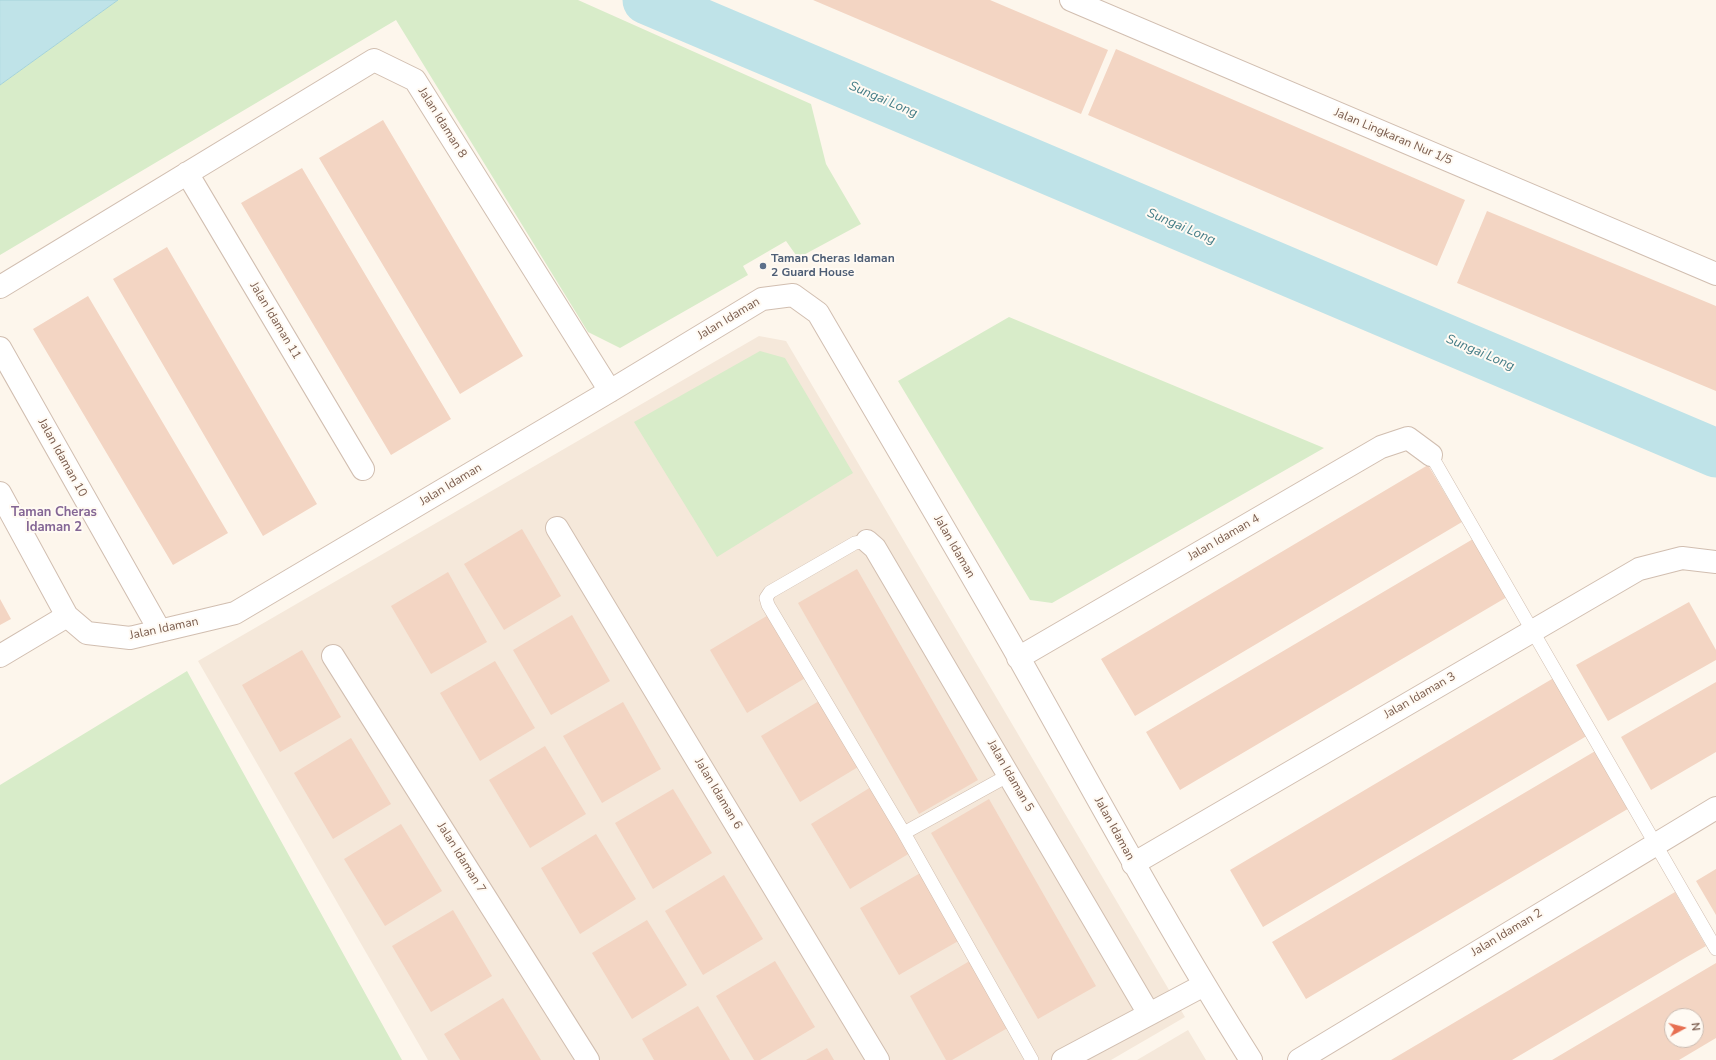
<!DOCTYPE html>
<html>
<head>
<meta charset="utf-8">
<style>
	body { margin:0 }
	#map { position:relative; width:1716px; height:1060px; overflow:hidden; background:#fdf6ec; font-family:"Nunito Sans",sans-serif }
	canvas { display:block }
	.north { position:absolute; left:1664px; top:1008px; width:40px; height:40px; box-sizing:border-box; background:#fffaf3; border:1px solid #cabbb1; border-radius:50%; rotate:83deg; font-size:11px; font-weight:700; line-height:16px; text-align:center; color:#7a5c4d }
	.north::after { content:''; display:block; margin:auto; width:14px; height:18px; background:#e76f51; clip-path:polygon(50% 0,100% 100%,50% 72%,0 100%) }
</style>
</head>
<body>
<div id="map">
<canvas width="1716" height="1060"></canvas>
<div class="north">N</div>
</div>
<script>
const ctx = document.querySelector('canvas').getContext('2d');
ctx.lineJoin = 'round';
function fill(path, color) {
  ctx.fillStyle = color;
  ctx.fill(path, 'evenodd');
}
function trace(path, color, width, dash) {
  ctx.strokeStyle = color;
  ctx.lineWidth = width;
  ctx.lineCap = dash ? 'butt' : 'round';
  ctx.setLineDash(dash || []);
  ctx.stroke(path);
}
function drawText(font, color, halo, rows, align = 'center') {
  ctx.font = font + ' "Nunito Sans",sans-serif';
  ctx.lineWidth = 4;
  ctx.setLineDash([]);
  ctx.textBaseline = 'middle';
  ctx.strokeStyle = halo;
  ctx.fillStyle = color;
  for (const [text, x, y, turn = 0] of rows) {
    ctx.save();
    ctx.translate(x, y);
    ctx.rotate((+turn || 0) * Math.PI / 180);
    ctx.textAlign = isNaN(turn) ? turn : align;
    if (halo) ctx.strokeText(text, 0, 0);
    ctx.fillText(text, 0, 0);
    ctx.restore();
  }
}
fill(new Path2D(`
	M759,336L786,341L1185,1017L1111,1060H428L198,661Z
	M1188,1030L1206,1060H1137Z`), '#f5e8da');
fill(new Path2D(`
	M118,0H578L811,104L826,164L861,224L798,258L786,241L743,266L748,275L620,348L588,332L396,20L0,255V85Z
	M1009,317L1324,448L1052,603L1030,600L898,381Z
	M760,351L785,358L853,473L717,557L634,422Z
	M187,671L402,1060H0V785Z`), '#d8ecc9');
const water = new Path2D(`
	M0,0H118L0,85Z`);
fill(water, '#bfe3e8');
trace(water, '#a5d3da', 1);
trace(new Path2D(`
	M647,0L1716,453`), '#bfe3e8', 49);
fill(new Path2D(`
	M813,0H990L1108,50L1081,114Z
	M1116,49L1465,200L1437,266L1088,115Z
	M383,120L523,356L460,394L319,158Z
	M302,168L451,419L391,455L241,203Z
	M1487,211L1716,306V391L1457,283Z
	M167,247L317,504L263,536L113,279Z
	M88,296L228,533L173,565L33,329Z
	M1428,465L1462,522L1135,716L1101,659Z
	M522,529L561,596L504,630L464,564Z
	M1473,539L1507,597L1180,790L1146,732Z
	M857,569L978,780L919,814L798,603Z
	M448,572L487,642L431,674L391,606Z
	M0,599L11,619L0,625Z
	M1689,602L1716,650V660L1608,721L1576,665Z
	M770,614L807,677L747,713L710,650Z
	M572,615L610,681L551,715L513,650Z
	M302,650L341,717L280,752L242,685Z
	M495,661L535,728L480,761L440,693Z
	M1557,676L1590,734L1263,927L1230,870Z
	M1716,682V752L1651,790L1621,737Z
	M819,701L858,767L800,802L761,736Z
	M623,702L661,769L602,803L563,736Z
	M351,738L391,804L333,839L294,773Z
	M545,746L586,814L530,848L489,780Z
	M1597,750L1631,807L1306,999L1272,942Z
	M871,787L910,853L850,889L811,824Z
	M673,789L712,853L653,889L615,823Z
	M989,799L1096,986L1038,1019L931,833Z
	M401,824L442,891L385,926L344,859Z
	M596,834L636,899L580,934L541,868Z
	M1716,869V915L1696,881Z
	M922,872L960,940L899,975L860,908Z
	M724,875L763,939L703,975L665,911Z
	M1675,892L1706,946L1685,958L1512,1060H1391Z
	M453,910L492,976L431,1012L392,946Z
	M647,920L687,985L632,1019L592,953Z
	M973,959L1011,1026L952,1060H946L910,996Z
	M775,961L815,1027L760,1060H754L716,996Z
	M1716,963V1038L1679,1060H1552ZM1672,1016H1696V1040H1672Z
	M503,998L541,1060H460L444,1034Z
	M698,1006L730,1060H654L642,1039Z
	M827,1048L834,1060H806Z`), '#f3d5c3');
const lane = new Path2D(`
	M1431,455L1716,949
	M867,541L855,543L770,592L766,598L768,605L904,833L1032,1060
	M904,833L1009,775`);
const street = new Path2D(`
	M1071,0L1716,274
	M187,173L363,469
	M0,287L374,60L415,80L610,391
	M0,348L160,631
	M0,493L67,616L87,633L130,638L235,613L610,391L762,299L793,295L818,313C885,428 953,542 1019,658C1095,793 1168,929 1251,1060
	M557,528L878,1060
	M867,541L875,548L1149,1014
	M0,656L67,616
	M333,656L588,1060
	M1018,658L1381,447L1408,438L1431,455
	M1133,864L1639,569L1682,558L1716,562
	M1063,1060L1204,985
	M1299,1060L1716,808`);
trace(lane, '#d1beb0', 14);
trace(street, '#d1beb0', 24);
trace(lane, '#fff', 13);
trace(street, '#fff', 22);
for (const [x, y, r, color] of [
	[763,266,4,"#5c6f8a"]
]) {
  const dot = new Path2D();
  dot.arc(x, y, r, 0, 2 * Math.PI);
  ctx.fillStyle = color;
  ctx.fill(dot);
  trace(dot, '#fffaf3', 1.5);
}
drawText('12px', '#7a5c4d', '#fffaf3', [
	["Jalan Idaman 8",442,123,58],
	["Jalan Lingkaran Nur 1/5",1393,137,23],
	["Jalan Idaman",729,319,-31],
	["Jalan Idaman 11",275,321,59],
	["Jalan Idaman 10",62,458,61],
	["Jalan Idaman",451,485,-31],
	["Jalan Idaman 4",1224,538,-30],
	["Jalan Idaman",954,547,60],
	["Jalan Idaman",164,629,-12],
	["Jalan Idaman 3",1420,696,-30],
	["Jalan Idaman 5",1010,776,60],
	["Jalan Idaman 6",718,794,59],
	["Jalan Idaman",1114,829,61],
	["Jalan Idaman 7",461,858,58],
	["Jalan Idaman 2",1507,933,-31]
]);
drawText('bold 12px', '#4e5e75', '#fffaf3', [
	["Taman Cheras Idaman",771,259],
	["2 Guard House",771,273]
], 'left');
drawText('italic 13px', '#437c86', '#fffaf3', [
	["Sungai Long",883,100,23],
	["Sungai Long",1181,227,23],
	["Sungai Long",1480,353,23]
]);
drawText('bold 13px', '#846695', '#fffaf3', [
	["Taman Cheras",54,513],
	["Idaman 2",54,528]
]);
</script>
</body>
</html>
